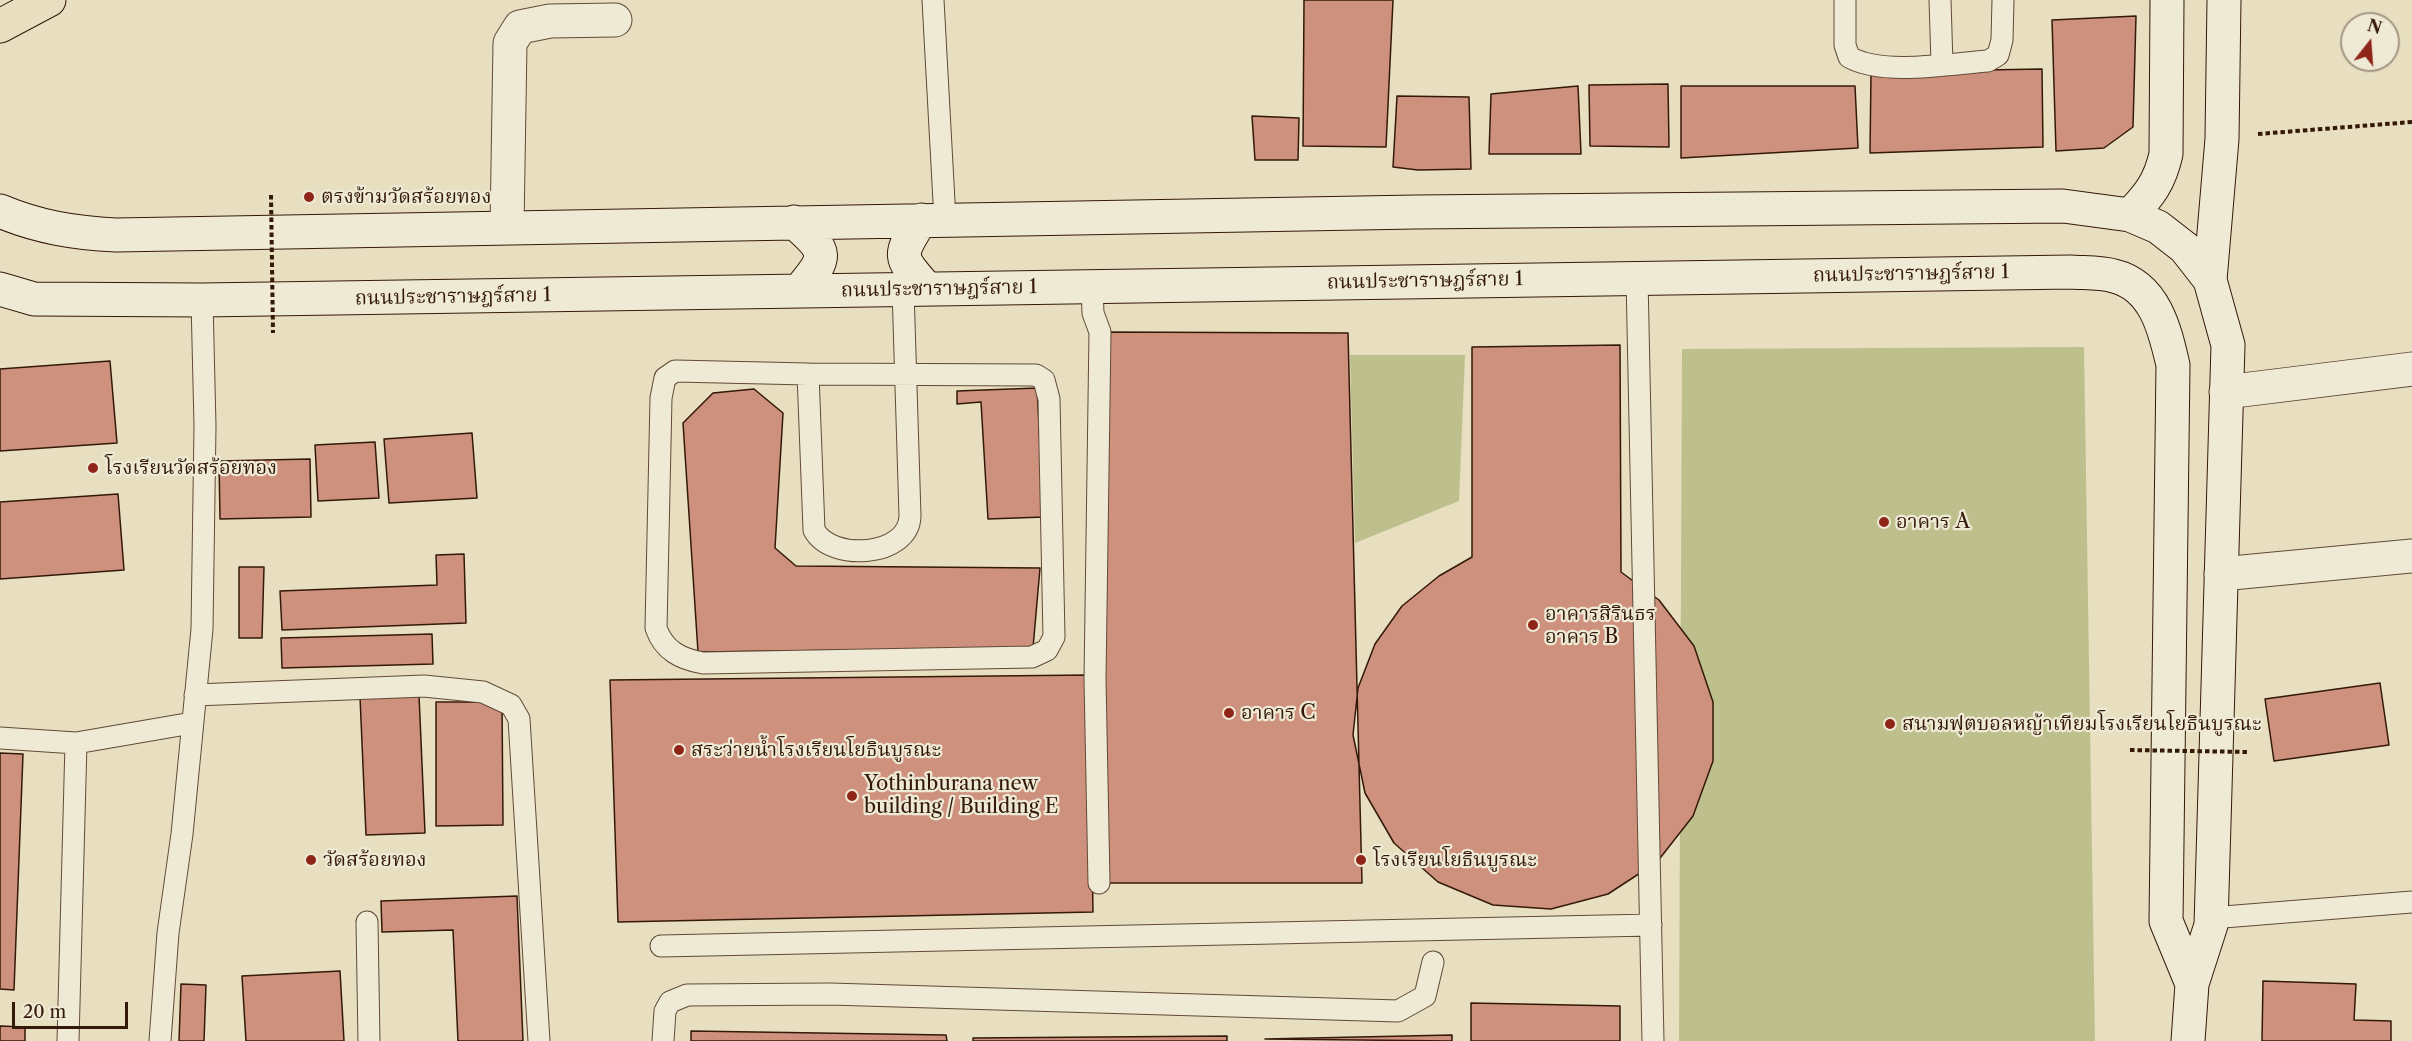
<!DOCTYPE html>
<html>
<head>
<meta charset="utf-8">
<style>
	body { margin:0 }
	#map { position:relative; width:2412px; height:1041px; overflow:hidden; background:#e7dfbf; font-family:"Libre Caslon Text",serif }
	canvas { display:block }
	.north { position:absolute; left:2340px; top:12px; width:60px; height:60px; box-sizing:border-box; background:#efead5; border:2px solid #a49683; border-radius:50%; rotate:17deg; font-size:16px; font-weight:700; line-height:24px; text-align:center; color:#341909 }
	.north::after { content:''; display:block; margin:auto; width:21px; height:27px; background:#8f2418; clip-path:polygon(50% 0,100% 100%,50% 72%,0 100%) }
	.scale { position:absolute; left:12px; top:1002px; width:116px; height:27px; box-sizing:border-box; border:3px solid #341909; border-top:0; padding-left:8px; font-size:18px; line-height:21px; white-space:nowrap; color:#341909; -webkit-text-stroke:4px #efead5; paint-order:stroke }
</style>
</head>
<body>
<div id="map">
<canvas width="2412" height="1041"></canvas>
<div class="north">N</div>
<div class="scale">20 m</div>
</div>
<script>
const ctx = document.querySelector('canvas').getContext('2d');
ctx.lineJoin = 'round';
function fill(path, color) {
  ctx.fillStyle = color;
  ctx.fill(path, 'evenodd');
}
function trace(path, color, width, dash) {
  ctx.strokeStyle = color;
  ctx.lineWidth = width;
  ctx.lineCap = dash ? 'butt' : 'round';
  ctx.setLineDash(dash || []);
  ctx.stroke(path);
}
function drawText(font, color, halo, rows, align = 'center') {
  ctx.font = font + ' "Libre Caslon Text","Noto Serif Thai",serif';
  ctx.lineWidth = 4.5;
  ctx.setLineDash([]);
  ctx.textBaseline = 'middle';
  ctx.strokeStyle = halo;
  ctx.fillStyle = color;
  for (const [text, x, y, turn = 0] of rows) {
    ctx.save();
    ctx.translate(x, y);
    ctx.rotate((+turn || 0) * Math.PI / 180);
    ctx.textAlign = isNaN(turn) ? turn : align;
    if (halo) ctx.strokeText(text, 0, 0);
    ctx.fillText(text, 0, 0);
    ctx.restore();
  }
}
fill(new Path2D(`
	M2084,347L2095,1041H1679L1682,349Z
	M1350,355H1465L1459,501L1355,543Z`), '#bdc08c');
const building = new Path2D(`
	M1304,0H1393L1386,147L1303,146Z
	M2136,16L2133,127L2104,148L2056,151L2052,20Z
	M2042,69L2043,147L1870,153L1871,72Z
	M1668,84L1669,147L1590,146L1589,85Z
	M1578,86L1581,154H1489L1491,94Z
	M1681,86H1855L1858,148L1681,158Z
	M1397,96L1469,97L1471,169L1418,170L1393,167Z
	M1252,116L1299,118L1298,160H1255Z
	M1100,332L1348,333L1362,883H1099Z
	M1620,345L1621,572L1659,600L1694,646L1713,702V761L1693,816L1657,862L1608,894L1551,909L1493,905L1438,882L1394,843L1365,793L1353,735L1358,688L1375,644L1402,606L1439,576L1472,557V347Z
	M110,361L117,443L0,451V369Z
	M1037,388L1044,517L988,519L981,402L957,404V391Z
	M754,389L783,413L775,548L796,566L1040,568L1033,648L698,652L683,423L713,393Z
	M472,433L477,498L389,503L384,439Z
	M375,442L379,498L318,501L315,445Z
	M310,459L311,517L220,519L219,461Z
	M118,494L124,570L0,579V502Z
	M464,554L466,623L282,630L280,591L437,585L436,555Z
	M239,567H264L262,638H239Z
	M432,634L433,664L282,668L281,638Z
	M1089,675L1093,912L618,922L610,680Z
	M2380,683L2389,745L2274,761L2265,699Z
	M419,695L425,833L366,835L360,697Z
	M436,702H502L503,825L436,826Z
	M0,753L23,754L14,990L0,989Z
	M517,896L523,1041H458L453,930L382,932L381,901Z
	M340,971L344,1041H246L242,976Z
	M2263,981L2356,984L2354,1020L2391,1021V1041H2262Z
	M181,984L206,985L204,1041H179Z
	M1471,1003L1620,1006V1041H1471Z
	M0,1026L25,1027V1041H0Z
	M691,1031L946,1035L947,1041H691Z
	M1452,1035V1041L1265,1039Z
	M1227,1036V1041H973V1038Z`);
fill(building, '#ce917d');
trace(building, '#341909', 1.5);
const lane = new Path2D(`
	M933,0L945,220
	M1845,0V45L1849,57C1883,76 1949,64 1988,61L1998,55L2002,40L2003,0
	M1940,0L1942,64
	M1637,278L1653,1041
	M1092,286L1093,313L1100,332L1095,679L1099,883
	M808,374L675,371L665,378L661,398L656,628C664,651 681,659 703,663L1032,657L1047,650L1054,637L1049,399L1044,380L1036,375L808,374L814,530C831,562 909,557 910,516L903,289
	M195,695L424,686L483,692L511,705L519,719L539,1041
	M0,738L76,743
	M2211,918L2412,902
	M367,922L369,1041
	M661,946L1651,925
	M68,1041L76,743L192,723
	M160,1041L168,933L182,834L202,629L205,426L202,300
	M663,1041L665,1011L670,1002L687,995L830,994L1398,1011L1425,996L1433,962`);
const street = new Path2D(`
	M507,227L510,43L520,27L550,21L615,20
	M2226,392L2412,369
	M2221,574L2412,556`);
const secondary = new Path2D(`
	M0,211C38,227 74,233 116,235L1416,212L2063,206L2130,215L2158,227L2185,248L2210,280L2228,345L2211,925L2192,984L2188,1041
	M2130,215C2150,195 2160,181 2166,154L2167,0
	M921,220C897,257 899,257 927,289
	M794,222C829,253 828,256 799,291
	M2210,280L2222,139L2224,0
	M0,289L34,299L202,300L2071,272C2085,273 2101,272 2114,276C2155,286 2165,330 2173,365L2166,921L2192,984`);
const highway = new Path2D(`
	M0,26L49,0`);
trace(lane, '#614a36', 23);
trace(street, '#614a36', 35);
trace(secondary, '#341909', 35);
trace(highway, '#341909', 35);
trace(new Path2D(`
	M2258,134L2412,122`), '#341909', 4, [4.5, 3]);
trace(lane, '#efead5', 21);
trace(street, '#efead5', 33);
trace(secondary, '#efead5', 33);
trace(highway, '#e7dfbf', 33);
trace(new Path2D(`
	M271,195L273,333
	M2130,750L2249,752`), '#341909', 4, [4.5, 3]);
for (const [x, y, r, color] of [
	[309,197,6,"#8f2418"],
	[93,468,6,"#8f2418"],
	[1884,522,6,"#8f2418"],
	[1533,625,6,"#8f2418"],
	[1229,713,6,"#8f2418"],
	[1890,724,6,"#8f2418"],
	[679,750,6,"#8f2418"],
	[852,796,6,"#8f2418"],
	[311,860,6,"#8f2418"],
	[1361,860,6,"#8f2418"]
]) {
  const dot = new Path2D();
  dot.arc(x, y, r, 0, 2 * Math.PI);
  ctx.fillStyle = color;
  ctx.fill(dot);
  trace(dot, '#efead5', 2);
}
drawText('20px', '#341909', '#efead5', [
	["ตรงข้ามวัดสร้อยทอง",321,197],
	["โรงเรียนวัดสร้อยทอง",105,468],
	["อาคาร A",1896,522],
	["อาคารสิรินธร",1545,614],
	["อาคาร B",1545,637],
	["อาคาร C",1241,713],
	["สนามฟุตบอลหญ้าเทียมโรงเรียนโยธินบูรณะ",1902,724],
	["สระว่ายนํ้าโรงเรียนโยธินบูรณะ",691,750],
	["Yothinburana new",864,784],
	["building / Building E",864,807],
	["วัดสร้อยทอง",323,860],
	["โรงเรียนโยธินบูรณะ",1373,860]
], 'left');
drawText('20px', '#341909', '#efead5', [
	["ถนนประชาราษฎร์สาย 1",1911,274,-1],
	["ถนนประชาราษฎร์สาย 1",1425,281,-1],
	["ถนนประชาราษฎร์สาย 1",939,289,-1],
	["ถนนประชาราษฎร์สาย 1",453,297,-1]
]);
</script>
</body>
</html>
